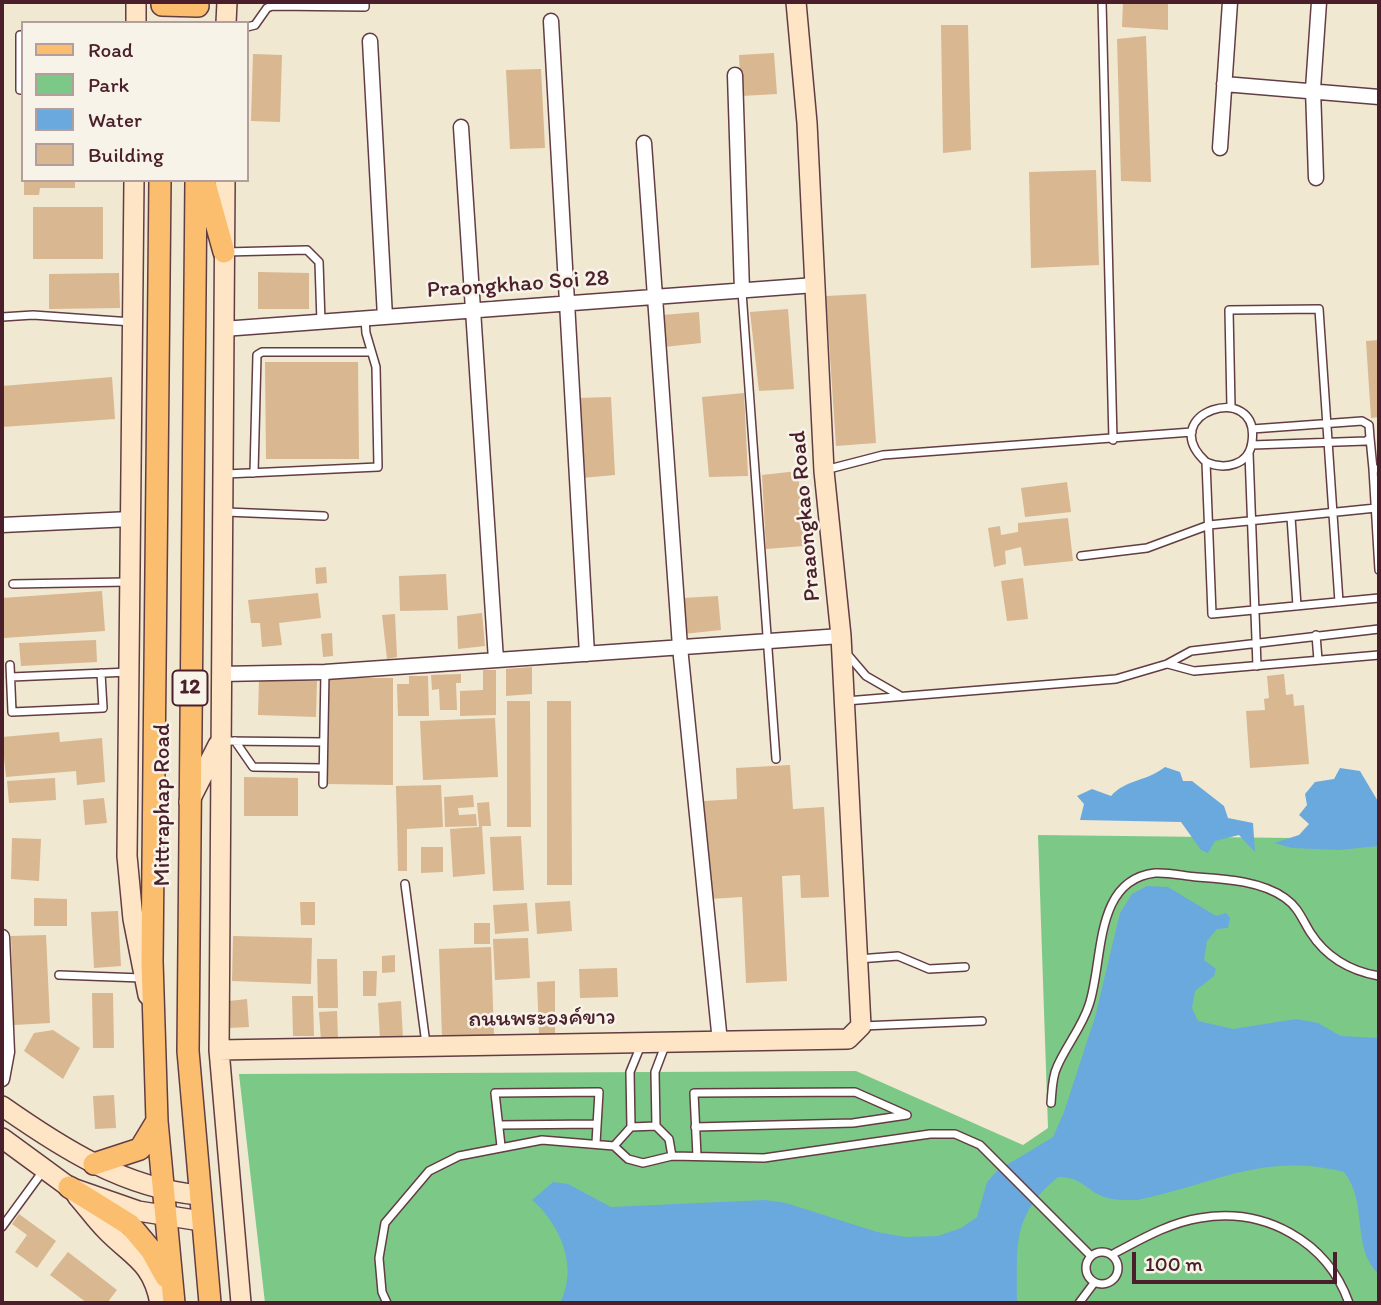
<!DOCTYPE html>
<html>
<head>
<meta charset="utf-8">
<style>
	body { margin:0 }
	#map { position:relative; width:1381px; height:1305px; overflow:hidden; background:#f1e8d1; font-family:Itim,sans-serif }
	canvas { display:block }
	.frame { position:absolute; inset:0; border:4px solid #4a1f2b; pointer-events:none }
	.legend { position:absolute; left:21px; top:21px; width:228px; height:161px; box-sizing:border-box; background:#f7f3e8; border:2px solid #b29e9c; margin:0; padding:9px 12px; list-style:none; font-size:21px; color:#4a1f2b }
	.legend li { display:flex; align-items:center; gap:14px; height:35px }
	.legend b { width:35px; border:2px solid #b29e9c }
	.scale { position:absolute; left:1132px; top:1252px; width:205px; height:32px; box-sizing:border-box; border:4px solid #4a1f2b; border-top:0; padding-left:9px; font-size:21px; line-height:24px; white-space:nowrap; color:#4a1f2b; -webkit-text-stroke:5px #f7f3e8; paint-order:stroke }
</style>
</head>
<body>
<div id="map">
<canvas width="1381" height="1305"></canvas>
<div class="frame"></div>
<ul class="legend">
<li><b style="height:9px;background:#fbbe6e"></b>Road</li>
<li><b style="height:19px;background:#7cc987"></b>Park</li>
<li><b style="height:19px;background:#6aa9dd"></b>Water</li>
<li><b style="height:19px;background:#d8b791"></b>Building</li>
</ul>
<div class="scale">100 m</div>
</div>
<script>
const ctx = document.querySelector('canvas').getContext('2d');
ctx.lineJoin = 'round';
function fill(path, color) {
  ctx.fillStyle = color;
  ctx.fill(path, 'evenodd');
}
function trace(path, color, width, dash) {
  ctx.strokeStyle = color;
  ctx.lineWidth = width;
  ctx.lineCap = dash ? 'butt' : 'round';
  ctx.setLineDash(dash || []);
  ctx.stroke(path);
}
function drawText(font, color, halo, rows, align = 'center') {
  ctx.font = font + ' Itim,"Playpen Sans Thai",sans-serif';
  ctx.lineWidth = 5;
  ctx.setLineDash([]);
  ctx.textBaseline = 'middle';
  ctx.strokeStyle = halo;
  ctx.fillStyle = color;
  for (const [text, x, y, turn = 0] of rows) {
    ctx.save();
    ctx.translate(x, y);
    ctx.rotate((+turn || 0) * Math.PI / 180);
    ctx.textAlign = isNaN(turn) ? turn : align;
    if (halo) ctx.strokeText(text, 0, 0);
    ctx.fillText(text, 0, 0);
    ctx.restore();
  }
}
fill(new Path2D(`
	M1038,835L1379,839V1303H265L239,1074L856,1071L1023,1145L1048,1128Z`), '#7cc987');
fill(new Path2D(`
	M1165,767L1180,772L1183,781H1192L1224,806L1228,818L1253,823L1255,852L1239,835L1215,841L1208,853L1201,850L1181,822L1080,820L1084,804L1077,796L1092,789L1111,796C1126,779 1146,782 1165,767Z
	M1340,768L1360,771L1379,803V846L1339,850L1292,848L1274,843L1299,835L1309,824L1299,815L1307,805L1305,794L1315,782L1334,779Z
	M1147,886L1168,887L1216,916L1226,913L1230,918L1228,928L1217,929L1207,941L1204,960L1216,969L1214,976L1195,991L1192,1008L1198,1021L1233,1029L1296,1019L1318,1023L1341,1036L1379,1038V1275C1350,1246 1369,1204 1344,1172C1262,1152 1216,1184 1138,1200C1126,1200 1115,1201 1104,1197C1084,1189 1082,1177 1058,1177C1010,1217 1018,1246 1017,1303H560C579,1267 560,1224 532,1200L553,1182L568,1184L611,1207L765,1200L786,1203L877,1232L905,1237L938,1236L961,1228L977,1217L987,1182L997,1171L1053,1137L1064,1112L1095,1017L1120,913L1132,894Z`), '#6aa9dd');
fill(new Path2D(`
	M1123,2H1168V30L1122,27Z
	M941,25H968L971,150L943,153Z
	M1146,36L1151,182L1121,181L1117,39Z
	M774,53L777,94L741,96L739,55Z
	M253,54L282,55L280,122L251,121Z
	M541,69L545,148L510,149L506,70Z
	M1096,170L1099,265L1031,268L1029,172Z
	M24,180H75V188H40L39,195H24Z
	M33,207H103V259H33Z
	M258,272L309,273V309H258Z
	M119,273L120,308L49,309V274Z
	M866,294L876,443L836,446L826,296Z
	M788,309L794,389L759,391L750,312Z
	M699,312L701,343L664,347L662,315Z
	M1379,340V417L1371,418L1366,341Z
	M265,362H358L359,459H266Z
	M112,377L115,419L2,427V386Z
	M744,393L748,476L709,477L702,397Z
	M611,397L615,475L581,478L576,398Z
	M798,471L804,546L766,549L762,475Z
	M1067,482L1071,512L1025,517L1021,488Z
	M1068,518L1073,561L1024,566L1021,547L1005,551L1006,564L994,567L988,528L1000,526L1001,535L1018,532V523Z
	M326,567L327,583L316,584L315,568Z
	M446,574L448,610L400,611L399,576Z
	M1023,578L1028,619L1007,621L1001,581Z
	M102,591L105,631L4,638L2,598Z
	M318,593L321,618L279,623L282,645L262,647L260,623H251L248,600Z
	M718,596L721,630L683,634V598Z
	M482,613L485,646L458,649L457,616Z
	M395,614L397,657L387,659L382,615Z
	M332,633L333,656L323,657L321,634Z
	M96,640L97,662L21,666L19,643Z
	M532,667V694L506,696V669Z
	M483,670H496V715L460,716V691L483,690Z
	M461,674V683H456L457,710H440L439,689L432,690L431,675Z
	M1284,674L1286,695L1293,694L1294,706L1304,705L1309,764L1250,768L1246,711L1265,710L1264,699L1269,698L1267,676Z
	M409,676H428L429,716H398L397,684H409Z
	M327,678H393V785L327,784Z
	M259,679L317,681L316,717L258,715Z
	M507,701H530L531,827H507Z
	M547,701H571L572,885H547Z
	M495,718L498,777L423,780L420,721Z
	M59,732L60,742L102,738L105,782L77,785L76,771L6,777L2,737Z
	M790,765L793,809L824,807L829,897L801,898L800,875L782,876L787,981L746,983L742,897L709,899L704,801L737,799L736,768Z
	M244,777L298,778V816H244Z
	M55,778L56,800L9,803L7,781Z
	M441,785L443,827L407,829V871H398L396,786Z
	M473,795L474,807L458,808L459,815L476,814L477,826L445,827L444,797Z
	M104,798L107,823L85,825L83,800Z
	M489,802L491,826H482L485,874L453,877L450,829L479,827L477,803Z
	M521,836L524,890L493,891L490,837Z
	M12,838L41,839L39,881L11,879Z
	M421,847H443V872L421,873Z
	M34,898L67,899V926H34Z
	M570,901L572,931L537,934L535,903Z
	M300,902H315V925H301Z
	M527,903L529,931L495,934L493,905Z
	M118,911L121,966L94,968L91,912Z
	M474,923H490V944H474Z
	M46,935L50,1023L14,1025L11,936Z
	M233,936L312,938L311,984L232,981Z
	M528,938L530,978L495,980L493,939Z
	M491,947L494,1035L442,1037L439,949Z
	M395,955V972L382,973V956Z
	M317,959H337L338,1008H318Z
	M617,968L618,997L580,998L579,969Z
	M363,971H377L376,996H363Z
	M555,981V1035L539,1034L537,982Z
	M92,993H113L114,1048H93Z
	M292,996H313L314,1036H293Z
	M247,999L249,1027L228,1028L229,1001Z
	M401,1001L403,1039H380L378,1003Z
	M337,1011L338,1040L321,1041L319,1012Z
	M53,1030L80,1048L63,1079L24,1051L34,1033Z
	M114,1095L116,1128L95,1129L93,1096Z
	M19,1214L56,1241L37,1268L15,1252L27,1235L12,1224Z
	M68,1252L117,1290L107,1303H87L50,1275Z`), '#d8b791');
const lane = new Path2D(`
	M1102,2L1113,440
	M247,27L255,25L267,8L272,6L365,7V2
	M23,35H20V90H23
	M225,252L307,250L319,262L321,322
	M742,292L776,759
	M2,317L33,315L132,322
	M1231,407L1229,310L1319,309L1339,602
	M1252,429L1362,421L1369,425L1370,438L1366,441L1252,445
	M1370,438L1373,469
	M1249,453L1257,666
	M1206,462C1224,470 1249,466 1252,442C1261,379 1153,413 1206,462L1212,614L1379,598
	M1379,469H1373L1379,570
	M825,470L883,455L1192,432
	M254,473L257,355L262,352H371
	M226,474L378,467L376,367L366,333L365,319
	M226,512L324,516
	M1291,517L1297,606
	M1081,556L1147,548L1209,525L1376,508
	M13,584L127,582
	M1316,635L1318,660
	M848,655L866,676L899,695
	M1168,664L1194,671L1379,655
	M10,665L12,712L103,708L101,673
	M11,677L129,672
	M846,701L1116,679L1167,664L1191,651L1379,629
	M224,741L323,742
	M235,741L253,767L323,768
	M323,784L325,672
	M405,884L426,1044
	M858,959L898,956L929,969L965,967
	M59,975L142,978
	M862,1026L982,1021
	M1051,1103C1052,1092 1052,1077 1057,1067C1066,1046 1082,1027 1089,1005C1104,961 1093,880 1155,873C1168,872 1184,876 1197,877C1225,879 1261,881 1285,898C1298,907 1302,919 1310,932C1326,957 1350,971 1379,976
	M499,1125L597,1124
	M656,1126L655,1072L666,1043
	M631,1127L630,1072L641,1045
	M695,1127L853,1123L907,1115L855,1092L694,1093L697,1156
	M501,1146L495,1093L599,1092L596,1143
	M614,1146L631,1127L656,1126L669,1139L672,1156
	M2,1227L43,1171
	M1086 1268a16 16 0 1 1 32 0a16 16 0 1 1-32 0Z
	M1111,1255C1140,1240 1168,1223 1200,1218C1265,1207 1327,1241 1349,1303
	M387,1303L382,1292L379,1258L385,1223L429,1171L459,1156L542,1140L614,1146L628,1159L643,1163L672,1156L764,1158L930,1134H955L980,1145L1091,1256
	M1079,1303L1094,1283`);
const street = new Path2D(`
	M551,21L587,654
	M370,41L385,317
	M735,75L742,291
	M1224,84L1379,97
	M461,127L496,660
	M644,143L680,647L720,1042
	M1220,148L1230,2
	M1316,178L1313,89L1319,2
	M223,329L815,285
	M2,525L131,519
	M220,674L325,672L841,636
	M2,937L7,1052L2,1079`);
const secondary = new Path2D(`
	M136,23V2
	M226,23L227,2
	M134,180L127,856L133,919L148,995
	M225,180L219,1050L241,1303
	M189,802L218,745
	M219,1050L848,1039L861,1026L841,636L824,471L807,123L796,2
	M2,1106C62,1148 124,1188 199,1195
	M2,1138L69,1187L138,1211L201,1221
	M77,1196C87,1207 95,1219 106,1230C132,1257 152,1261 160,1303`);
const primary = new Path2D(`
	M162,5L198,6
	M160,180L152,961L157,1121L174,1303
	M196,180L188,1051L210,1303
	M204,180L224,252
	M94,1164L140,1149L157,1121
	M69,1187L130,1225L151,1250L166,1277`);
trace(lane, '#633d44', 10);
trace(street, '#633d44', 17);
trace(secondary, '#633d44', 22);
trace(primary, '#633d44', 24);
trace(lane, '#fff', 7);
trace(street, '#fff', 14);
trace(secondary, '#fde5c5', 19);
trace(primary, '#fbbe6e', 21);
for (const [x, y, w] of [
	[190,688,35]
]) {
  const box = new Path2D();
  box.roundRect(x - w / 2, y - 17.5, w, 35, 5);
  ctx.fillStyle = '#f7f3e8';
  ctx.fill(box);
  trace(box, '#4a1f2b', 2);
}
drawText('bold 21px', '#4a1f2b', null, [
	["12",190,688]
]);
drawText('23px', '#4a1f2b', '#f7f3e8', [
	["Praongkhao Soi 28",518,285,-4],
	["Praaongkao Road",806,516,-95],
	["Mittraphap Road",163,805,-90],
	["ถนนพระองค์ขาว",542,1019,-1]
]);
</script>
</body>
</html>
